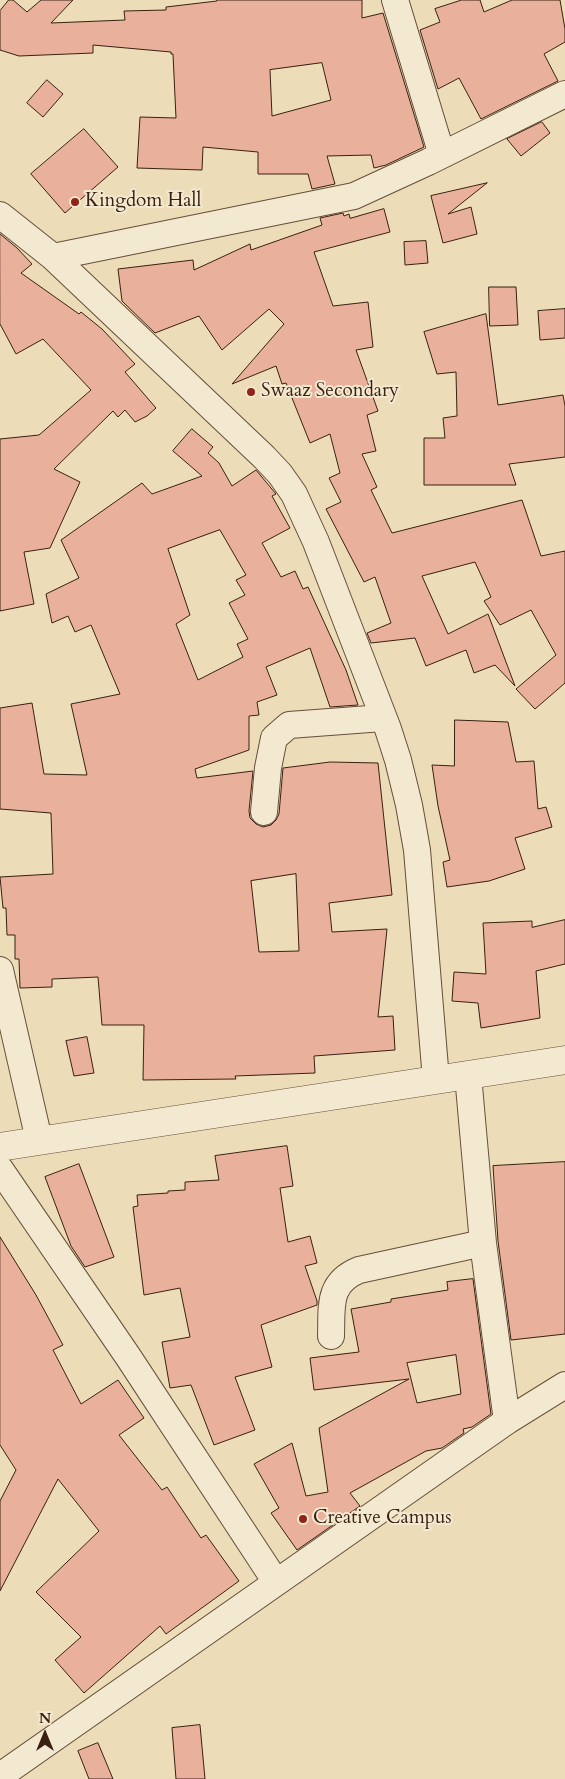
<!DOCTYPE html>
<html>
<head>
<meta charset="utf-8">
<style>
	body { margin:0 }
	#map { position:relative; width:565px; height:1779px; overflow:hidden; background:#ecdcb7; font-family:Cardo,serif }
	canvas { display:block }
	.north { position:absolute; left:20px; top:1709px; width:50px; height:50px; -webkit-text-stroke:4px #f3e8d0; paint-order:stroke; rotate:0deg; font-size:14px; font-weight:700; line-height:20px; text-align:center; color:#392011 }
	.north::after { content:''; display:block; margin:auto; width:18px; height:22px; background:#392011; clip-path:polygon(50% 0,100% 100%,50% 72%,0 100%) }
</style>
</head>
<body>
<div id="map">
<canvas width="565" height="1779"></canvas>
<div class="north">N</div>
</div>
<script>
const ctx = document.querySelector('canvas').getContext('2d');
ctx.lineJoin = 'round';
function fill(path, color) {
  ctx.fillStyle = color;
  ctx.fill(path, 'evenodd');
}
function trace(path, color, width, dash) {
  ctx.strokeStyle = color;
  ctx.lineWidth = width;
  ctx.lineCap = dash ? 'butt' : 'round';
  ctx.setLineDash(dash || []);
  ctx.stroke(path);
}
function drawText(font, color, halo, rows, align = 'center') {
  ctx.font = font + ' Cardo,serif';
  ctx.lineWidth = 4;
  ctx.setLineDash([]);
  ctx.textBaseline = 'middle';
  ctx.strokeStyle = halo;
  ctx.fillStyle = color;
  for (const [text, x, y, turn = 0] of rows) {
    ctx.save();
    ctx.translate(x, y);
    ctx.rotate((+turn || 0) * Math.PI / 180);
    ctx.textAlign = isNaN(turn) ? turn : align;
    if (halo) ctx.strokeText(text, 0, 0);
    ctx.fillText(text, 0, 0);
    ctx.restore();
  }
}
const building = new Path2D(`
	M9,0H13L27,12L41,0H73L51,23L125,20L124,11L166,10V7L217,1V0H362V18L383,13L424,147L386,165L374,168L371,155L327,156L335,184L312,189L308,174H258V152L203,147L202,170L137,168L140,117L176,118L173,54H171V52L93,45V53L19,56L0,50V11ZM322,63L331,100L272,116L270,70Z
	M462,0H480L484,12L512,0H560L565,29V42L544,54L558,81L481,119L459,78L438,89L420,30L440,22L435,9Z
	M47,80L63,94L43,117L27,103Z
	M542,122L550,133L521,156L507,139Z
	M84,129L118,167L65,213L31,174Z
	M487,183L448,214L471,207L477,234L443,243L431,196Z
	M384,209L390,232L314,252L333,306L368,302L373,347L356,350L378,411L367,415L376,451L362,454L377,487L371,490L392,533L522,500L541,556L565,551V683L535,709L516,689L556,655L531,610L500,625L484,601L491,597L475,562L422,576L448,634L488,614L515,686L495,665L474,673L466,650L426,666L415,638L371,643L367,633L391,623L375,577L364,582L326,509L341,502L329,478L340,473L330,434L310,443L286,383L282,384L276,366L232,384L284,324L269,309L222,350L199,316L155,333L122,301L118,269L193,260L194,270L250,244L251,250L322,225L320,218L343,213L344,216L349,214L350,218Z
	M0,234L17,248L32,264L21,273L79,314L81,312L102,329L135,364L125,372L156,408L147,416L135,422L125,410L118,417L113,411L54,469L80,482L50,548L24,552L34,604L0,611V439L39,435L91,390L43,339L16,354L0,324Z
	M426,241L428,263L405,265L404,242Z
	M489,287H516L518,325L490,326Z
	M565,309V338L540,340L538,311Z
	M486,314L498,405L563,395L565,406V457L509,464L516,485H424V438H445L443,418L457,416L456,372L437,374L424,332Z
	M192,429L213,447L208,453L219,463L232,486L256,470L276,494L272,496L290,528L262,543L281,577L295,571L303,589L308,587L346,670L358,705L330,707L310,648L266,667L277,695L257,702L259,715L249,716V750L195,769L197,778L253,771L249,811L250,818L256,824L263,827L271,825L276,820L279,814L283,768L330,762L378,763L392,895L329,903L332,932L387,929L378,1017L393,1016L395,1050L314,1056L315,1073L235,1076L236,1079L143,1080L144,1025H102L98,977L52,979V987L20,988L19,959H15V935H7L6,908H3L0,877L53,874L51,813L0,809V708L32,703L44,774L87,775L71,704L120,694L91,625L75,632L68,616L52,623L46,594L79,578L61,540L142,483L152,494L202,476L173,451ZM220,530L246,575L236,580L245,595L229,603L248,639L237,644L243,657L198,680L176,624L190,615L168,549ZM296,874L299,951L259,952L251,881Z
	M455,720L508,722L516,762L534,761L538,809L546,807L552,827L515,838L525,869L489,881L447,887L443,862L450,860L438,806L432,765L454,766Z
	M565,920V964L536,971L540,1018L481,1028L478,1003L452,1001L454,972L486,974L483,923L532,921V927Z
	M87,1037L94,1073L74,1076L66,1041Z
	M287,1146L293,1186L280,1188L288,1242L310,1236L317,1263L305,1266L317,1301V1305L261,1325L272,1367L235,1377L255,1430L214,1445L191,1385L170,1388L162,1342L190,1337L180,1288L144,1295L133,1207L138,1206L137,1195L168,1193V1191L185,1190V1182L219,1180L215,1156Z
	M565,1162V1334L511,1340L498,1241L493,1166Z
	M79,1164L114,1257L85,1267L71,1246L45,1177Z
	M0,1237L36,1295L63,1345L53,1350L81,1404L118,1380L144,1418L119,1435L162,1490L167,1487L201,1538L206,1535L239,1581L166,1634L160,1626L84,1693L55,1660L81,1637L36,1592L99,1531L58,1479L0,1591V1501L16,1470L0,1445Z
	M473,1279L491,1414L472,1427L463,1429L464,1433L442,1448L426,1451L350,1493L360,1506L297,1550L271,1513L279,1508L254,1464L292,1443L306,1496L328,1492L319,1428L409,1379L314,1390L310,1358L359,1352L351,1309L391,1302V1299L448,1290L447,1282ZM456,1355L461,1394L417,1403L407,1363Z
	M200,1725L205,1779H176L172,1728Z
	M98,1743L113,1779H89L78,1751Z`);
fill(building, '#e9b19b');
trace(building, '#392011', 1);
const minor = new Path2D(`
	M395,0L442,155
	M0,215L53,257L264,457L280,474L294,494L316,542L388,729L398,760L409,805L417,850L436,1080
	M53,257L354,196L428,162L565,94
	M264,812L268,768L274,738L289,725L383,718
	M0,970L39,1140
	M468,1075L483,1243L507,1421
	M0,1169L129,1358L276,1582
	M331,1336C332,1307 327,1283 359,1270L483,1243
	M0,1776L507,1421L565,1385`);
const tertiary = new Path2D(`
	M0,1147L565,1060`);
trace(minor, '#664f3a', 28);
trace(tertiary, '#664f3a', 29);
trace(minor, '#f3e8d0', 26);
trace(tertiary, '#f3e8d0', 28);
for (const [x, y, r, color] of [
	[75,202,5,"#8f2418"],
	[251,392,5,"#8f2418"],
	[303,1519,5,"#8f2418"]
]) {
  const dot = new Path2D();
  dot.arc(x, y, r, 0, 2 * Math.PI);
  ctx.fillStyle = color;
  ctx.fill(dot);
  trace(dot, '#f3e8d0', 2);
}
drawText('19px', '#392011', '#f3e8d0', [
	["Kingdom Hall",85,202],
	["Swaaz Secondary",261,392],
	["Creative Campus",313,1519]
], 'left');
</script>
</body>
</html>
